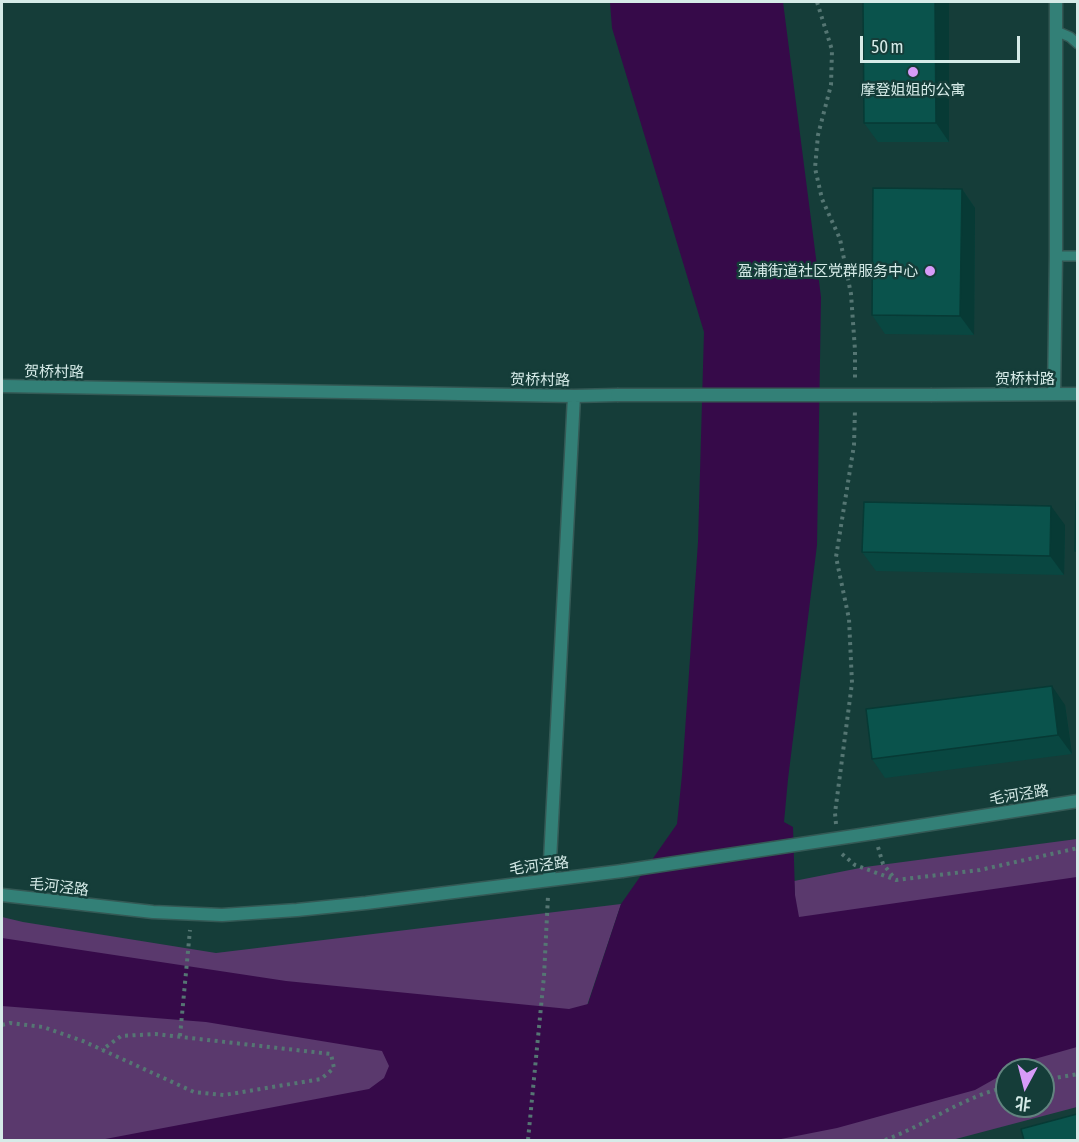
<!DOCTYPE html>
<html>
<head>
<meta charset="utf-8">
<style>
	body { margin:0 }
	#map { position:relative; width:1079px; height:1142px; overflow:hidden; background:#153d39; font-family:"Asap Condensed","Noto Sans SC",sans-serif }
	canvas { display:block }
	.frame { position:absolute; inset:0; border:3px solid #d6ebe8; pointer-events:none }
	.north { position:absolute; left:995px; top:1058px; width:60px; height:60px; box-sizing:border-box; background:#153d39; border:2px solid #62837f; border-radius:50%; rotate:187deg; font-size:16px; font-weight:700; line-height:24px; text-align:center; color:#d6ebe8 }
	.north::after { content:''; display:block; margin:auto; width:21px; height:27px; background:#d79bf9; clip-path:polygon(50% 0,100% 100%,50% 72%,0 100%) }
	.scale { position:absolute; left:860px; top:36px; width:160px; height:27px; box-sizing:border-box; border:3px solid #d6ebe8; border-top:0; padding-left:8px; font-size:18px; line-height:21px; white-space:nowrap; color:#d6ebe8; -webkit-text-stroke:4px #153d39; paint-order:stroke }
</style>
</head>
<body>
<div id="map">
<canvas width="1079" height="1142"></canvas>
<div class="frame"></div>
<div class="north">北</div>
<div class="scale">50 m</div>
</div>
<script>
const ctx = document.querySelector('canvas').getContext('2d');
ctx.lineJoin = 'round';
function fill(path, color) {
  ctx.fillStyle = color;
  ctx.fill(path, 'evenodd');
}
function trace(path, color, width, dash) {
  ctx.strokeStyle = color;
  ctx.lineWidth = width;
  ctx.lineCap = dash ? 'butt' : 'round';
  ctx.setLineDash(dash || []);
  ctx.stroke(path);
}
function drawText(font, color, halo, rows, align = 'center') {
  ctx.font = font + ' "Asap Condensed","Noto Sans SC",sans-serif';
  ctx.lineWidth = 5;
  ctx.setLineDash([]);
  ctx.textBaseline = 'middle';
  ctx.strokeStyle = halo;
  ctx.fillStyle = color;
  for (const [text, x, y, turn = 0] of rows) {
    ctx.save();
    ctx.translate(x, y);
    ctx.rotate((+turn || 0) * Math.PI / 180);
    ctx.textAlign = isNaN(turn) ? turn : align;
    if (halo) ctx.strokeText(text, 0, 0);
    ctx.fillText(text, 0, 0);
    ctx.restore();
  }
}
fill(new Path2D(`
	M1077,839V1107L952,1140H771L797,930L794,881L865,867ZM1007,1070H1043V1106H1007Z
	M621,904L542,1140H2V917L23,922L216,953Z`), '#5a396d');
fill(new Path2D(`
	M610,2H783L821,297L817,545L788,779L784,822L793,827L795,895L799,917L1077,877V1047L1024,1062L1010,1070H1007V1072L975,1090L837,1128L776,1140H100L369,1089L384,1078L389,1066L382,1051L206,1022L2,1006V938L286,981L569,1009L588,1004L621,904L677,824L682,775L698,542L704,332L612,28Z`), '#360a49');
const lane = new Path2D(`
	M1056,31L1070,37L1078,44
	M1056,256H1078`);
const street = new Path2D(`
	M2,386L574,396L617,395
	M1054,394L1056,256V2
	M932,395L1078,394
	M874,833L1078,801
	M549,880L574,396
	M2,895L153,912L222,915L297,910L366,903L622,871`);
trace(lane, '#345955', 12);
trace(street, '#345955', 15);
trace(new Path2D(`
	M817,2L832,50L831,85L818,135L815,168L822,199L840,239L851,294L855,350V381
	M836,824L835,813L852,683L849,619L836,557L854,445L855,409
	M878,847L883,864L895,879
	M842,854L855,865L896,880L980,870L1078,848
	M2,1025L10,1023L43,1027L83,1041L194,1092L224,1095L321,1079L334,1068L331,1054L155,1034L121,1036L102,1050
	M180,1036L190,930
	M1043,1080L1078,1074
	M528,1140L544,976L548,896
	M885,1140C926,1125 964,1096 1007,1087`), '#557673', 4, [3, 4.5]);
trace(lane, '#338077', 9);
trace(street, '#338077', 12);
const streetBridge = new Path2D(`
	M617,395H932
	M622,871L874,833`);
trace(streetBridge, '#345955', 15, []);
trace(streetBridge, '#338077', 12);
fill(new Path2D(`
	M863,2H949V142H878L864,123Z
	M962,189L975,208L974,335L885,334L872,315Z
	M1065,525L1064,575L876,571L862,552Z
	M1065,705L1072,754L885,778L872,759Z`), '#094741');
fill(new Path2D(`
	M935,2H949V142L936,123Z
	M962,189L975,208L974,335L960,316Z
	M1051,506L1065,525L1064,575L1050,556Z
	M1052,686L1065,705L1072,754L1058,735Z`), '#073a35');
const building = new Path2D(`
	M863,2H935L936,123H864Z
	M873,188L962,189L960,316L872,315Z
	M1076,501H1077V551H1075Z
	M864,502L1051,506L1050,556L862,552Z
	M1052,686L1058,735L872,759L866,709Z
	M1077,1114V1140H1024L1021,1129Z`);
fill(building, '#0a534c');
trace(building, '#073a35', 1.5);
for (const [x, y, r, color] of [
	[913,72,6,"#d79bf9"],
	[930,271,6,"#d79bf9"]
]) {
  const dot = new Path2D();
  dot.arc(x, y, r, 0, 2 * Math.PI);
  ctx.fillStyle = color;
  ctx.fill(dot);
  trace(dot, '#153d39', 2);
}
drawText('15px', '#d6ebe8', '#153d39', [
	["摩登姐姐的公寓",913,90],
	["盈浦街道社区党群服务中心",918,271,"right"]
]);
drawText('15px', '#d6ebe8', '#153d39', [
	["贺桥村路",54,372,1],
	["贺桥村路",1025,379],
	["贺桥村路",540,380,1],
	["毛河泾路",1019,795,-9],
	["毛河泾路",539,866,-7],
	["毛河泾路",59,887,7]
]);
</script>
</body>
</html>
